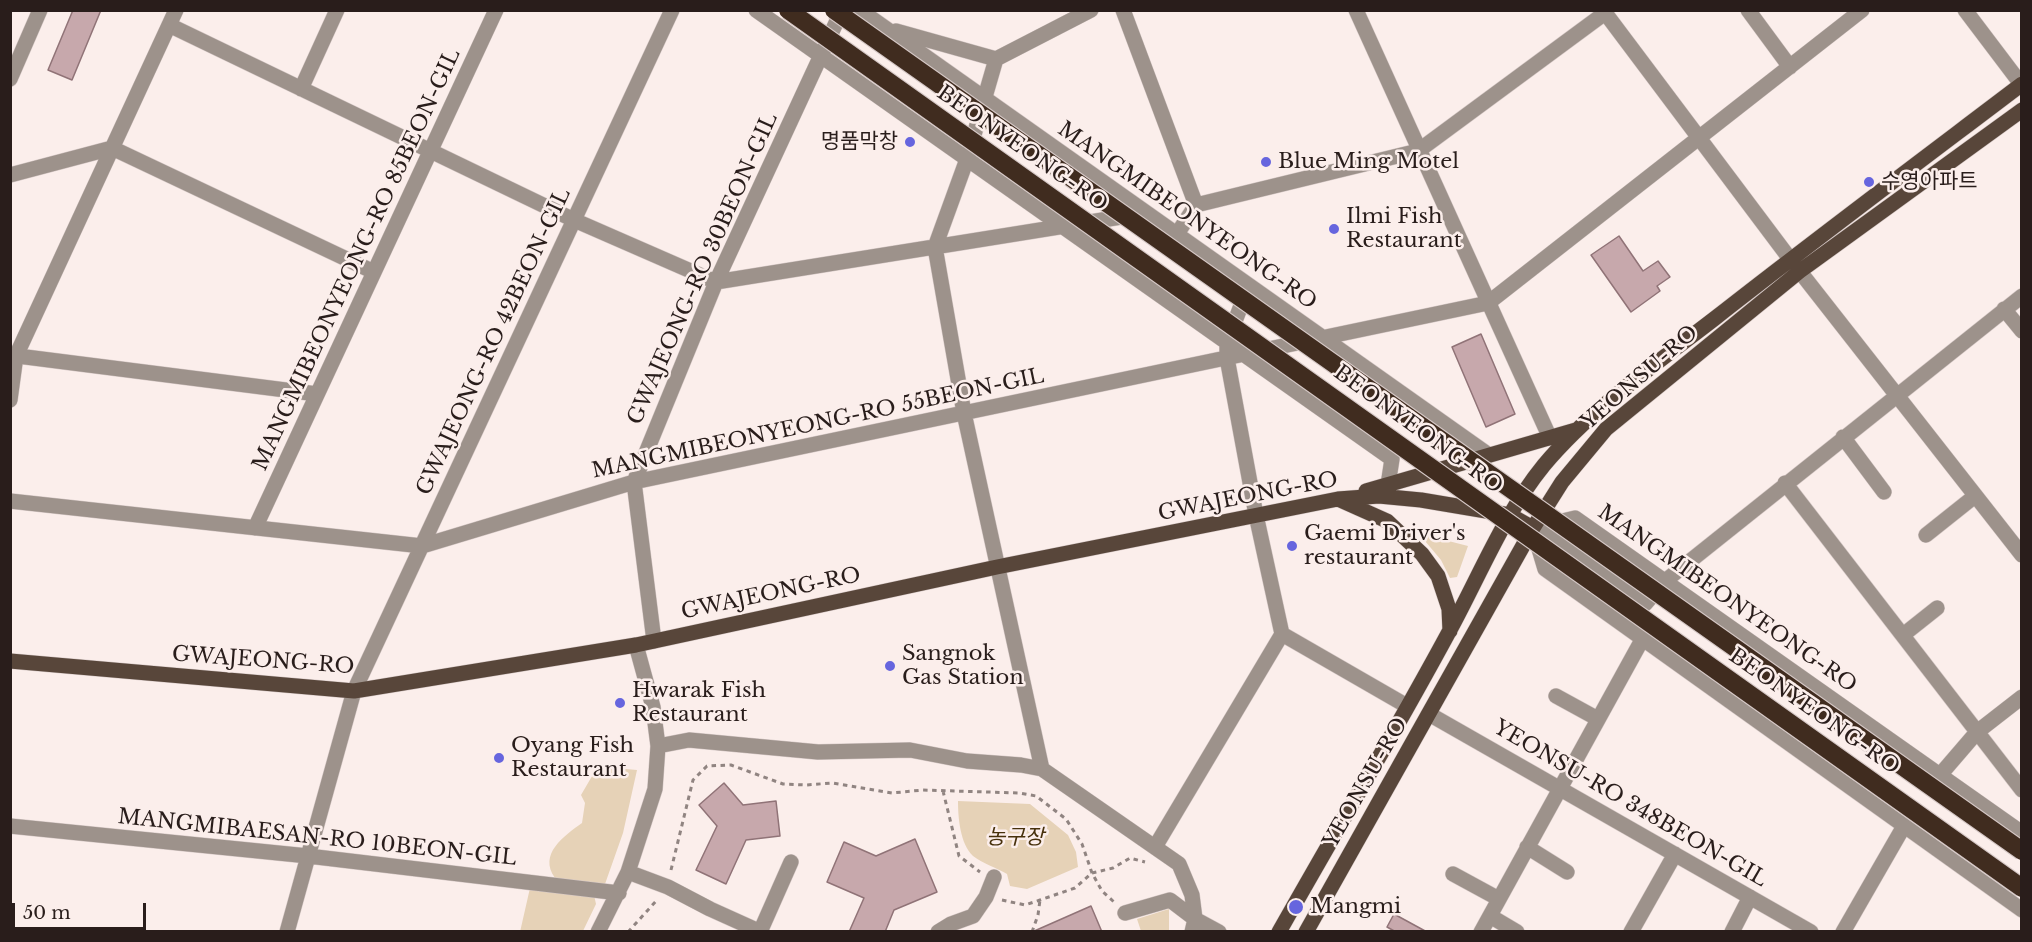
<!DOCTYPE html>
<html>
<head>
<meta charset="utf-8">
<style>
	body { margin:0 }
	#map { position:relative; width:2032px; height:942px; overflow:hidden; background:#fbeeeb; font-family:"Libre Baskerville",serif }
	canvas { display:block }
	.frame { position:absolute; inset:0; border:12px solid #291d1b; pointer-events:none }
	.scale { position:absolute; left:12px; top:903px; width:134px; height:27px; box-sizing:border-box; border:3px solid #291d1b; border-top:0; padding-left:8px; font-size:18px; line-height:21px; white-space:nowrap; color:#291d1b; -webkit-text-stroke:4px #fbeeeb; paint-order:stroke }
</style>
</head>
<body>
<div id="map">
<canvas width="2032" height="942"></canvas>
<div class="frame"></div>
<div class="scale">50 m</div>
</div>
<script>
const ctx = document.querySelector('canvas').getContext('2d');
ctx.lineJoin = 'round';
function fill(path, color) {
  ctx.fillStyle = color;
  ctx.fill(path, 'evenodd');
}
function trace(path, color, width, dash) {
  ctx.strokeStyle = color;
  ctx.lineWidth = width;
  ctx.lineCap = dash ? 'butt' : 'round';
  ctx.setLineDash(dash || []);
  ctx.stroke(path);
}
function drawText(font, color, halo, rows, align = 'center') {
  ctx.font = font + ' "Libre Baskerville","Noto Sans KR",serif';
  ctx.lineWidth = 5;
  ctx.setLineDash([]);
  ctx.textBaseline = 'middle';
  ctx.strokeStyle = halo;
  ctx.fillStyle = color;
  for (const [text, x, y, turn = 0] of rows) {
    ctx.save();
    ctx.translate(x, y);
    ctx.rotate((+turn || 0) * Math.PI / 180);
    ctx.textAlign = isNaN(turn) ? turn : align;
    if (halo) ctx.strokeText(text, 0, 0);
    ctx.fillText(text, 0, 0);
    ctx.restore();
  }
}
fill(new Path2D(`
	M1429,536L1468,546L1457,577L1450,578L1441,560L1425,541L1426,537Z
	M615,768L637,770L623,833L605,884L555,878C538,854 564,836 582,823L585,803L581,795L595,771Z
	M958,801L1030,804L1068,835L1076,852L1078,867L1027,889L1010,886L1007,874C997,868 982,863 973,856C960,844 958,817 958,801Z
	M530,888L594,895L596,904L583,931L520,932Z
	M1169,909V931H1141L1137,919Z`), '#e6d2b7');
const building = new Path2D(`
	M73,10H101L72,80L48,70Z
	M1619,236L1643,271L1658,261L1670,277L1657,286L1660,291L1631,312L1591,255Z
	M1481,334L1515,414L1486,427L1452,347Z
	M724,783L743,805L776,801L780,836L746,840L726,884L696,870L717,826L699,805Z
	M915,839L937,892L894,910L885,932H849L864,898L827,882L844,842L876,856Z
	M1091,906L1102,932H1032Z
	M1394,914L1427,932H1396L1387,927Z`);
fill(building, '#c7a8ac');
trace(building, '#907377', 1.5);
const minor = new Path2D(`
	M756,10L1392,459L1388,485
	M860,10L1489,455
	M1123,10L1196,205
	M1356,10L1550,438
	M1603,10L1790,259L2022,555
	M1748,10L1790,67
	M1965,10L2021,84
	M169,25L574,220L716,282L1146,213
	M896,31L996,59
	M10,79L40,10
	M301,89L337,10
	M10,175L112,148L374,272
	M1196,205L1418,151L1605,13
	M1177,234L1196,205
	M2004,309L2022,331
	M10,355L317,394
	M10,400L16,356L176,10
	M1843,437L1884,492
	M1785,483L2022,790
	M10,501L422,546L634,482L1488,303L1862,10
	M1550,524L1575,518L2022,833
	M255,528L496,10
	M1533,528L1550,537L1645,604L1665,581L2022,296
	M1926,535L1975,496
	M1536,539L1545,569L2022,910
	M1282,634L1407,706
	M1903,635L1937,608
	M654,641L634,482L716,282L842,10
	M1556,696L1598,719
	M1429,714L1811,932
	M658,746L689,740L818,752L910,750L967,761L1021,765L1042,769L1179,864L1192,895L1195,919L1219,932
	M1042,769L964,413L935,247L967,159L996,59L1091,10
	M1940,775L1977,732L2022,697
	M10,826L308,856L619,893
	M1155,847L1282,634L1256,515L1227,358V342L1247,290
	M1527,847L1567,872
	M628,872L668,887L710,909L761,932
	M1453,874L1499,899
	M1125,913L1170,900L1195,919L1192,932
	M1490,916L1517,932
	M287,932L354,691L672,10
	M598,932L628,872L655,789L658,746L653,707L636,645
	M760,932L791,862
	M938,932L951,924L973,916L986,897L994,877
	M1481,932L1643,638
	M1631,932L1675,854
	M1732,932L1750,897
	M1843,932L1904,826`);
const major = new Path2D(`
	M1366,491L1576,430
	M1340,500L1387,521L1422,554L1438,576L1449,609L1450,631
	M10,661L354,691L636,645L997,567L1338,499L1379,496L1421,500L1510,515L1533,528
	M1279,932C1336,831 1395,732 1450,630C1480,575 1504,514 1544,465C1591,409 1657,363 1714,319C1816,239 1919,162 2022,84
	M1306,932L1533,528L1562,482L1606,429L1800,271L2022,110`);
trace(minor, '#d5c8c6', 16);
trace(major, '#d5c8c6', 16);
trace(new Path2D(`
	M943,791L959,856L980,872
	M671,870L693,780L707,766L731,765L783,784L806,785L832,783L892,793L923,790L1019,793L1036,796L1066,819L1082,844L1092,873L1102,891L1114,902
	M1002,900L1025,905L1040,900L1075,888L1092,873L1113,868L1130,858L1145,862
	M628,932L657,900
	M1032,932L1038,915L1040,900`), '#908481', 3, [4.5, 4.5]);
trace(minor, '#9d928b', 15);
trace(major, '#58463a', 15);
const highwayBridge = new Path2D(`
	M788,10L2022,888
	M834,10L2022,851`);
trace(highwayBridge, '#d5c8c6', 20, []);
trace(highwayBridge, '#402c1f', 18);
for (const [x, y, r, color] of [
	[910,142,6,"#6665de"],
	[1266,162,6,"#6665de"],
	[1869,182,6,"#6665de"],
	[1334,229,6,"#6665de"],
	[1292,546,6,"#6665de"],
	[890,666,6,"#6665de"],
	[620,703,6,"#6665de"],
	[499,758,6,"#6665de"],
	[1296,907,8,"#6665de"]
]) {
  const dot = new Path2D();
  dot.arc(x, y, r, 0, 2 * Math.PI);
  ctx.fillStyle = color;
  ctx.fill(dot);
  trace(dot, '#fbeeeb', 2);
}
drawText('21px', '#291d1b', '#fbeeeb', [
	["명품막창",898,142,"right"],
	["Blue Ming Motel",1278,162],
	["수영아파트",1881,182],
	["Ilmi Fish",1346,217],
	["Restaurant",1346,241],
	["Gaemi Driver's",1304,534],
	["restaurant",1304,558],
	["Sangnok",902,654],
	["Gas Station",902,678],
	["Hwarak Fish",632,691],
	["Restaurant",632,715],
	["Oyang Fish",511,746],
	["Restaurant",511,770],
	["Mangmi",1310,907]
], 'left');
drawText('21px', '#291d1b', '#fbeeeb', [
	["BEONYEONG-RO",1022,149,35],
	["MANGMIBEONYEONG-RO",1187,216,35],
	["MANGMIBEONYEONG-RO 85BEON-GIL",357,260,-65],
	["GWAJEONG-RO 30BEON-GIL",703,269,-66],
	["GWAJEONG-RO 42BEON-GIL",494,342,-65],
	["YEONSU-RO",1640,378,-41],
	["MANGMIBEONYEONG-RO 55BEON-GIL",818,424,-12],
	["BEONYEONG-RO",1418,430,36],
	["GWAJEONG-RO",1248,497,-11],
	["GWAJEONG-RO",771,594,-12],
	["MANGMIBEONYEONG-RO",1727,599,35],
	["GWAJEONG-RO",263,661,4],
	["BEONYEONG-RO",1814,712,35],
	["YEONSU-RO",1366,783,-60],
	["YEONSU-RO 348BEON-GIL",1630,804,30],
	["MANGMIBAESAN-RO 10BEON-GIL",317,838,6]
]);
drawText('italic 21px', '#47310c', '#fbeeeb', [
	["농구장",1015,838]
]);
</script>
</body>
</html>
